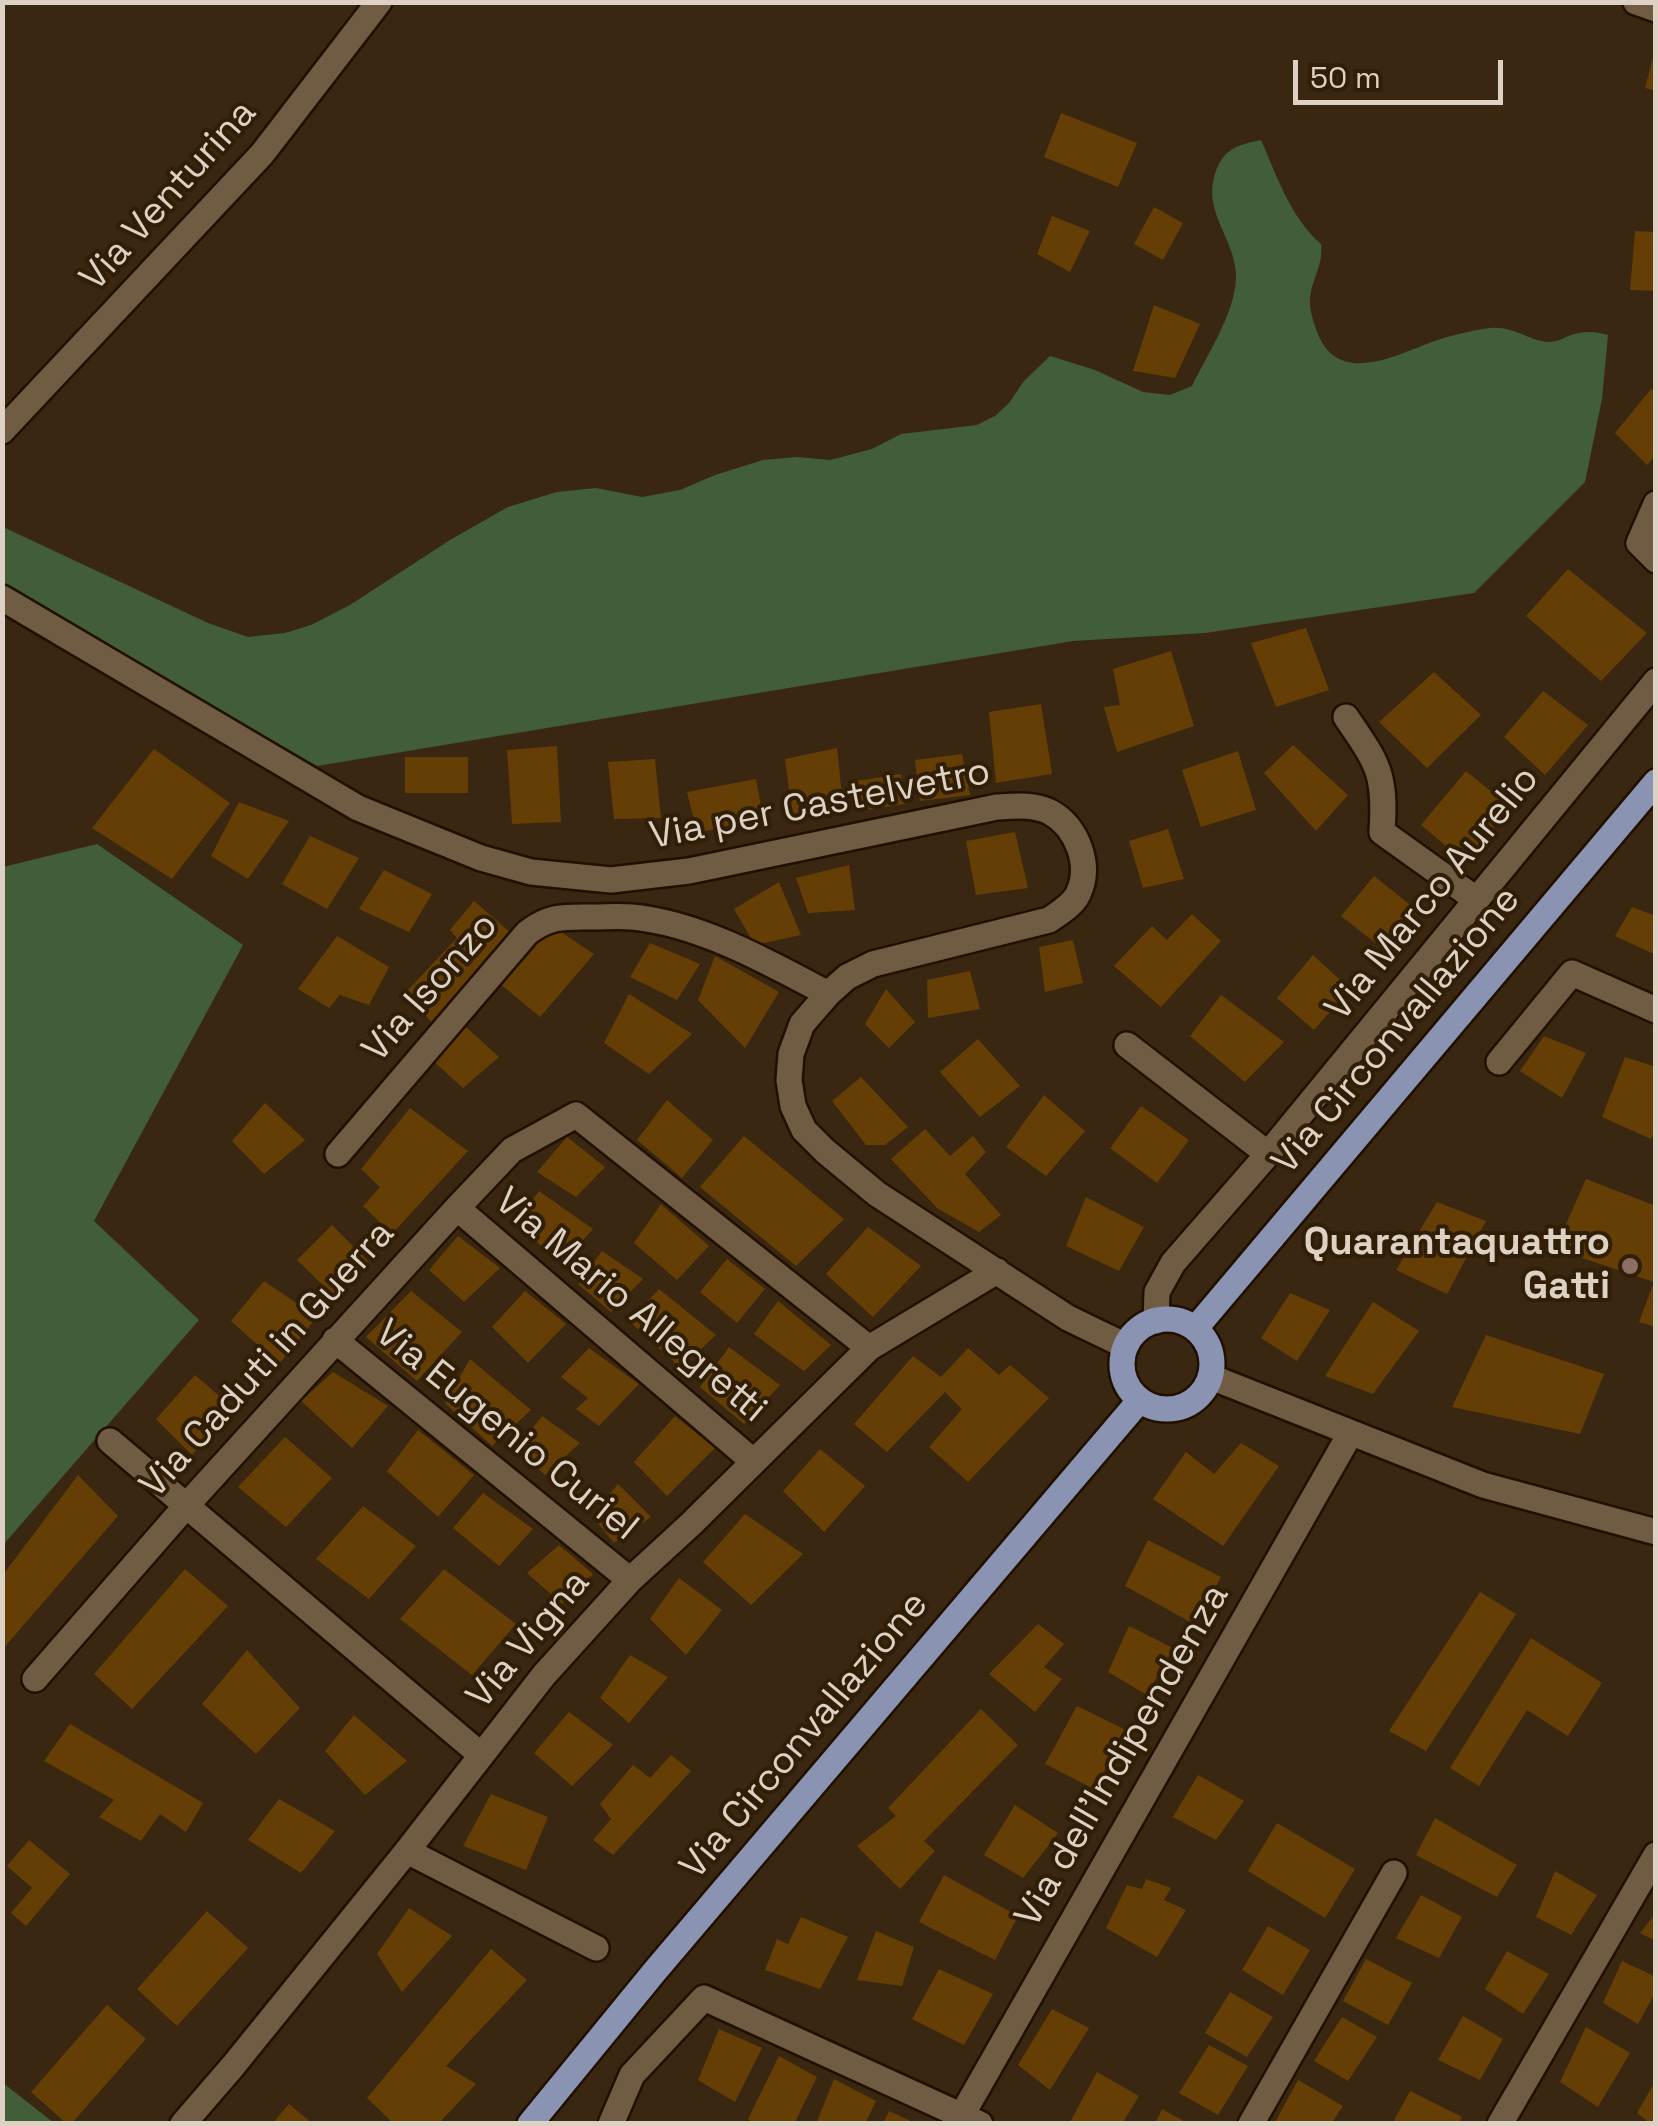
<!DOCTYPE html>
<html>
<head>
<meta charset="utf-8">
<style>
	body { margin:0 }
	#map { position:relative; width:1658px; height:2126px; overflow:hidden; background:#3a2711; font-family:"Space Grotesk",sans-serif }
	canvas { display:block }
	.frame { position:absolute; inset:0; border:5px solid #ddd1c4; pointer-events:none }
	.scale { position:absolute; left:1293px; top:60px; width:210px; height:45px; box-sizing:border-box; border:5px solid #ddd1c4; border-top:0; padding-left:12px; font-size:30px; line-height:35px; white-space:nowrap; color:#ddd1c4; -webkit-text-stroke:8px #301e07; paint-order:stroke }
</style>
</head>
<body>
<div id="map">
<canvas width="1658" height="2126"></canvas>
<div class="frame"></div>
<div class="scale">50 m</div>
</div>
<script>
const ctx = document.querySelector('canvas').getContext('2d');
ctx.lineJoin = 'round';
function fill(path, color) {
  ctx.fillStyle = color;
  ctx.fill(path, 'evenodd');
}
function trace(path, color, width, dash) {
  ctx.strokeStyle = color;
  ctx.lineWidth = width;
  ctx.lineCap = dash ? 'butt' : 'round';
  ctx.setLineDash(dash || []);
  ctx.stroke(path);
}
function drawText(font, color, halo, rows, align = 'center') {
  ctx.font = font + ' "Space Grotesk",sans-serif';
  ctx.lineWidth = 8;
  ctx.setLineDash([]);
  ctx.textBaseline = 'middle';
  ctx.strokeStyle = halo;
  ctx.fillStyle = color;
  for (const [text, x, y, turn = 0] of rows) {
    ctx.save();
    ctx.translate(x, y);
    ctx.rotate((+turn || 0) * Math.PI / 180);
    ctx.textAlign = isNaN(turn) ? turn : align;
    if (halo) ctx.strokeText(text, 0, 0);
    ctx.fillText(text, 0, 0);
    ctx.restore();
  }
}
fill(new Path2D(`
	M1261,140C1277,176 1290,217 1321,244C1324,266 1309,283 1310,304C1310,310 1313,320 1315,326C1333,384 1383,361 1424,345C1441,338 1472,330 1490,328C1515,326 1531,342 1549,342C1558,342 1563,338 1571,335C1584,331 1594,331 1608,335L1602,399L1585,482L1474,593L1205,633L1073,641L317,766L3,589V527L208,623L248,637L285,633L311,625L350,605L450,540L508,507L557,492L596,488L642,497L680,490L715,475L763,460L797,457L830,460L872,449L901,434L977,425L995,416L1009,403L1024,381L1050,356L1095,370L1143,392L1170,395L1192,386C1207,355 1235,313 1236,278C1237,240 1202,213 1215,174C1223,149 1237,145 1261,140Z
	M97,844L243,945L94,1221L199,1320L3,1545V867Z
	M3,2083L54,2123H3Z`), '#425e39');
fill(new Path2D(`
	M1654,54L1656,55V91L1645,88Z
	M1061,113L1137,143L1118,187L1044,157Z
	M1154,207L1183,223L1163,260L1134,244Z
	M1052,216L1090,231L1070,272L1037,254Z
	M1635,231L1656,232V291L1630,290Z
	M1154,305L1200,324L1175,378L1133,371Z
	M1651,389L1656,392V455L1647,465L1615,433Z
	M1568,569L1647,633L1601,681L1526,616Z
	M1306,628L1329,690L1276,707L1251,643Z
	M1171,651L1194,726L1117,752L1104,707L1120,705L1113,669Z
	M1434,672L1481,715L1427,768L1379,722Z
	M1543,691L1588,725L1545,775L1504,737Z
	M1041,704L1052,774L996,783L989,712Z
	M1293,745L1348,795L1316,831L1264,773Z
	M557,746L561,822L512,824L507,750Z
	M837,748L843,805L792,814L785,759Z
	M154,749L230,803L172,879L92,828Z
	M1238,751L1256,810L1201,827L1182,770Z
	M962,754L970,795L920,801L915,760Z
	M405,757H468V793H405Z
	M655,759L661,818L614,819L608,762Z
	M1466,771L1509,806L1466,863L1421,825Z
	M901,774L905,804L860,811L856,781Z
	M756,779L763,817L697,833L687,792Z
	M239,802L289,821L248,879L211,856Z
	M1168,829L1184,879L1143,888L1129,841Z
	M1015,832L1028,888L976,895L966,841Z
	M310,836L359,858L327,909L282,884Z
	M849,865L855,910L808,913L796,878Z
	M384,870L432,894L409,932L359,909Z
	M1374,876L1418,911L1382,948L1341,916Z
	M779,882L801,935L755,945L734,909Z
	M474,901L511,933L431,1022L406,992L457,938L450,930Z
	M1632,907L1656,916V955L1615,936Z
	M1192,914L1221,941L1161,1007L1114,966L1152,926L1167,940Z
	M552,926L594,954L540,1017L498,982Z
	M337,936L389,967L369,1005L340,995L329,1008L298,989Z
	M1073,940L1083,983L1045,992L1039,947Z
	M650,943L700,964L677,1000L630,977Z
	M1313,955L1350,989L1314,1030L1277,998Z
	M715,956L779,992L745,1048L698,1000Z
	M970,971L980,1009L928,1018L927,980Z
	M886,989L915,1022L889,1048L865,1024Z
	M629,994L692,1034L649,1074L604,1043Z
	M1221,995L1284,1042L1245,1082L1190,1036Z
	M466,1027L499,1057L463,1088L431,1059Z
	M1544,1036L1586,1053L1562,1098L1520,1071Z
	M978,1039L1020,1086L980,1117L940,1072Z
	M1625,1057L1656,1067V1128L1651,1139L1602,1117Z
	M861,1077L908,1127L885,1145H866L832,1101Z
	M1044,1095L1085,1131L1046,1176L1006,1147Z
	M667,1100L713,1140L682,1178L637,1140Z
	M265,1103L305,1140L264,1174L232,1141Z
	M1141,1106L1189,1140L1157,1183L1110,1148Z
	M410,1108L468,1151L392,1234L363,1206L380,1187L361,1169Z
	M925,1129L950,1156L973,1136L986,1152L965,1174L1001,1215L979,1232L937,1208L891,1159Z
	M744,1136L844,1219L796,1266L700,1187Z
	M567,1137L605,1167L576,1197L537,1172Z
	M1586,1179L1656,1206V1327L1639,1322L1654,1282L1555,1249Z
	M539,1191L593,1229L562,1264L515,1223Z
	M1086,1197L1144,1227L1119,1271L1066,1246Z
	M1437,1202L1486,1221L1447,1294L1396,1270Z
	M661,1204L709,1246L677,1280L634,1243Z
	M332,1225L369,1262L335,1297L297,1260Z
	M868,1227L921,1266L873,1317L826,1274Z
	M458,1236L500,1268L464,1302L429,1270Z
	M602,1251L643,1279L611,1312L578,1284Z
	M727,1259L765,1289L737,1323L700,1292Z
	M264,1281L317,1317L279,1364L231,1321Z
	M659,1289L716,1335L681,1368L629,1321Z
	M411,1291L462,1332L417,1381L366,1337Z
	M525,1291L566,1324L528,1363L492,1327Z
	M1290,1293L1330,1310L1297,1361L1261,1338Z
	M778,1301L831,1345L804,1371L754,1334Z
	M1373,1302L1419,1331L1373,1394L1325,1376Z
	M1486,1335L1604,1374L1580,1434L1452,1407Z
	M729,1347L780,1385L744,1424L700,1387Z
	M589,1348L639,1384L599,1426L576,1409L588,1398L561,1377Z
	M968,1348L999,1375L1010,1365L1049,1398L968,1482L929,1447L962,1409L945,1392L887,1452L854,1424L913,1356L941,1377Z
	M470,1359L531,1410L492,1446L445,1403Z
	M333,1372L388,1406L352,1448L301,1401Z
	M195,1375L232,1407L192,1455L156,1419Z
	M542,1416L580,1443L545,1475L517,1448Z
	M675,1416L715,1448L667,1496L634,1462Z
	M418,1430L474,1475L438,1517L387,1471Z
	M285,1437L332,1478L286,1527L238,1487Z
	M1241,1443L1279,1466L1223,1546L1153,1499L1186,1452L1214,1474Z
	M820,1449L865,1486L824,1532L783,1491Z
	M78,1475L118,1516L2,1650V1576Z
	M618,1484L651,1517L614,1543L592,1516Z
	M483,1493L533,1529L499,1566L453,1528Z
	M363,1506L416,1546L369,1599L316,1559Z
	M745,1514L803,1554L751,1605L703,1562Z
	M1148,1540L1221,1577L1194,1624L1125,1586Z
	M559,1545L593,1574L562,1604L527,1573Z
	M185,1569L228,1606L132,1709L94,1674Z
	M444,1569L516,1624L472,1675L400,1619Z
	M679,1578L722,1610L686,1655L650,1619Z
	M1480,1592L1516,1614L1426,1751L1389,1731Z
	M1038,1624L1064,1644L1044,1667L1062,1679L1035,1712L989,1674Z
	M1129,1626L1173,1648L1147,1695L1108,1672Z
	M1531,1638L1602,1683L1568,1736L1527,1710L1479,1786L1450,1768Z
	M247,1650L300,1708L256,1754L202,1704Z
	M630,1655L668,1677L629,1723L600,1698Z
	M1077,1706L1128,1731L1094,1789L1045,1764Z
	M981,1709L1018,1745L924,1841L935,1851L900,1889L857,1846L896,1816L888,1808Z
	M569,1712L613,1745L572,1786L534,1753Z
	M354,1715L407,1761L365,1795L325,1751Z
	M70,1724L203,1803L186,1832L160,1814L141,1841L99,1817L114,1800L44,1761Z
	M671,1755L691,1771L613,1855L593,1840L611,1819L600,1804L633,1765L650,1778Z
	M1198,1775L1244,1801L1216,1840L1173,1817Z
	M491,1794L548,1817L526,1870L463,1846Z
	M279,1799L335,1831L301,1873L248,1840Z
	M1015,1805L1058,1833L1023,1878L984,1855Z
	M1435,1818L1517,1865L1497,1897L1416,1855Z
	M1277,1823L1355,1869L1325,1918L1248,1871Z
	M29,1840L70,1874L26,1926L11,1913L32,1888L7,1866Z
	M1555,1871L1597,1895L1571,1935L1536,1917Z
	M944,1875L1018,1916L995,1960L919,1922Z
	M1146,1879L1171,1888L1164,1900L1186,1910L1157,1957L1106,1928L1127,1885L1142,1889Z
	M1421,1895L1462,1917L1439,1958L1396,1938Z
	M409,1908L452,1936L402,1992L377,1954Z
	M207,1911L248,1948L177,2026L137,1989Z
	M1656,1913V1941L1640,1933Z
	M801,1917L848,1937L820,1989L765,1970L777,1939L788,1944Z
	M1268,1926L1310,1950L1283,1995L1242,1970Z
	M876,1931L914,1947L902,1986L857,1980Z
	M491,1949L527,1980L446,2066L476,2084L438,2124H394L367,2098Z
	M1507,1951L1549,1974L1523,2014L1485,1989Z
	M1366,1959L1412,1983L1388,2025L1343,2001Z
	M1622,1961L1656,1977V1991L1638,2024L1603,2003Z
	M939,1969L993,1994L964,2045L912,2019Z
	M1230,1992L1273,2017L1247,2057L1205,2033Z
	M107,2005L146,2039L71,2124H67L31,2092Z
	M1052,2009L1089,2028L1050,2090L1018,2065Z
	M1463,2016L1503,2039L1480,2080L1438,2060Z
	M1342,2017L1377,2037L1348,2081L1314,2061Z
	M1586,2027L1630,2053L1598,2107L1560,2082Z
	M719,2029L762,2048L735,2102L698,2080Z
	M1209,2045L1248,2066L1218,2115L1179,2093Z
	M779,2056L817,2077L794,2124H756L748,2119Z
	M1097,2072L1139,2096L1122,2124H1069Z
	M834,2079L876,2101L865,2124H816Z
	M1298,2080L1343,2106L1331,2124H1274Z
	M1656,2080V2124H1651L1637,2113Z
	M1410,2091L1462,2117L1458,2124H1392Z
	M289,2104L313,2124H272Z
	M1162,2109L1189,2124H1155Z
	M889,2111L917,2124H883Z`), '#643e05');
const minor = new Path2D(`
	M1636,2L1656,9
	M2,431L262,154L379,2
	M1656,504L1639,543L1656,560
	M2,598L358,808L481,858L531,872L611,880L689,871L997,807C1015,806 1033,804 1050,812C1077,827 1092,865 1078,894C1073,905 1059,913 1049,920L873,964L847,977L828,994L802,1024L791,1054L789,1080L793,1106L804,1130L825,1151L877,1194L1068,1318L1126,1346
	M1346,717C1378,764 1386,773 1382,832L1477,900
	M1127,1045L1268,1154
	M1499,1062L1572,973L1656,1010
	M338,1154L527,933C550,915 565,917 593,917C606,917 619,916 632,917C699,923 770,963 828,994
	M457,1208L754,1462
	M1156,1321L1157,1292L1173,1263L1268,1154L1656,681
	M335,1340L630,1580
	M1211,1377L1483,1485L1656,1532
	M110,1441L481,1755
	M35,1679L186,1506L457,1208L512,1150L576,1115L869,1348
	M407,1851L596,1948
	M962,2115L1350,1434
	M183,2124L233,2066L407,1851L544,1675L630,1580L691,1524L869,1348L997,1271
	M611,2124L632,2075L704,1998L980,2124
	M1251,2124L1394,1873
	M1500,2124L1656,1855`);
const major = new Path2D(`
	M1122 1364a45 45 0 1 1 90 0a45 45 0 1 1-90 0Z
	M1195,1329L1656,782
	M530,2124L655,1971L1140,1400`);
trace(minor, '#211000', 30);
trace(major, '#211000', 30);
trace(minor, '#705b43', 25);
trace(major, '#8a93b1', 25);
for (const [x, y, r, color] of [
	[1630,1266,10,"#8d6e63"]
]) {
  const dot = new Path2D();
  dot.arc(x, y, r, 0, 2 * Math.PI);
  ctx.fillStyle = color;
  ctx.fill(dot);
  trace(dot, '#301e07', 4);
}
drawText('38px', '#ddd1c4', '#301e07', [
	["Via Venturina",169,196,-48],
	["Via per Castelvetro",820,805,-11],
	["Via Marco Aurelio",1433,894,-51],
	["Via Isonzo",431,988,-49],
	["Via Circonvallazione",1397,1031,-50],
	["Via Mario Allegretti",630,1306,40],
	["Via Caduti in Guerra",268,1360,-48],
	["Via Eugenio Curiel",506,1431,39],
	["Via Vigna",529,1640,-50],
	["Via Circonvallazione",805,1736,-50],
	["Via dell'Indipendenza",1123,1756,-60]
]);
drawText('bold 38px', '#ddd1c4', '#301e07', [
	["Quarantaquattro",1610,1244],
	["Gatti",1610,1288]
], 'right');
</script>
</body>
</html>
